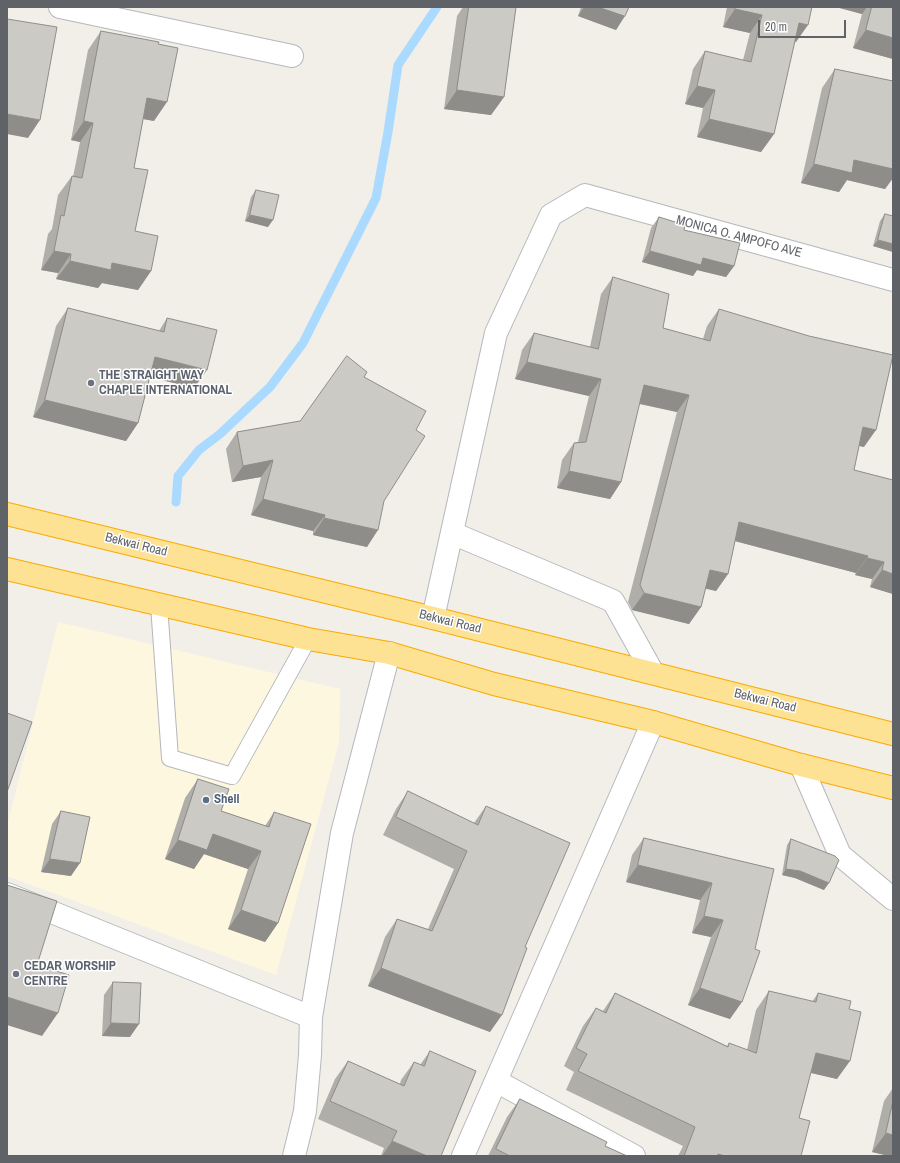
<!DOCTYPE html>
<html>
<head>
<meta charset="utf-8">
<style>
	body { margin:0 }
	#map { position:relative; width:900px; height:1163px; overflow:hidden; background:#f1efe8; font-family:"Archivo Narrow",sans-serif }
	canvas { display:block }
	.frame { position:absolute; inset:0; border:8px solid #5f6368; pointer-events:none }
	.scale { position:absolute; left:758px; top:20px; width:88px; height:18px; box-sizing:border-box; border:2px solid #5f6368; border-top:0; padding-left:5px; font-size:12px; line-height:14px; white-space:nowrap; color:#5f6368; -webkit-text-stroke:3px #fff; paint-order:stroke }
</style>
</head>
<body>
<div id="map">
<canvas width="900" height="1163"></canvas>
<div class="frame"></div>
<div class="scale">20 m</div>
</div>
<script>
const ctx = document.querySelector('canvas').getContext('2d');
ctx.lineJoin = 'round';
function fill(path, color) {
  ctx.fillStyle = color;
  ctx.fill(path, 'evenodd');
}
function trace(path, color, width, dash) {
  ctx.strokeStyle = color;
  ctx.lineWidth = width;
  ctx.lineCap = dash ? 'butt' : 'round';
  ctx.setLineDash(dash || []);
  ctx.stroke(path);
}
function drawText(font, color, halo, rows, align = 'center') {
  ctx.font = font + ' "Archivo Narrow",sans-serif';
  ctx.lineWidth = 3;
  ctx.setLineDash([]);
  ctx.textBaseline = 'middle';
  ctx.strokeStyle = halo;
  ctx.fillStyle = color;
  for (const [text, x, y, turn = 0] of rows) {
    ctx.save();
    ctx.translate(x, y);
    ctx.rotate((+turn || 0) * Math.PI / 180);
    ctx.textAlign = isNaN(turn) ? turn : align;
    if (halo) ctx.strokeText(text, 0, 0);
    ctx.fillText(text, 0, 0);
    ctx.restore();
  }
}
fill(new Path2D(`
	M58,622L340,689L339,742L276,975L7,876V827Z`), '#fef7e0');
trace(new Path2D(`
	M176,502L178,476L199,450L220,434L270,387L303,343L376,198L388,132L398,65L437,7`), '#aadaff', 9);
const lane = new Path2D(`
	M159,605L170,758L232,776L308,639`);
const street = new Path2D(`
	M60,7L292,56
	M452,533L613,601L653,673
	M433,618L496,333L551,215L585,195L893,280
	M801,765L840,855L893,899
	M7,894L311,1017
	M496,1081L634,1156
	M294,1156L305,1111L310,1055L311,1017L342,833L389,653
	M463,1156L653,722`);
const highway = new Path2D(`
	M7,514L433,618L893,734
	M7,569L308,639L389,653L494,684L653,722L801,765L893,788`);
trace(lane, '#b5b8bc', 18);
trace(street, '#b5b8bc', 24);
trace(highway, '#f9ab00', 24);
trace(lane, '#fff', 16);
trace(street, '#fff', 22);
trace(highway, '#fde293', 22);
fill(new Path2D(`
	M463,7H516L504,97L491,115L444,109L457,16Z
	M581,7H629L616,30L578,16Z
	M727,7H812L796,42H794L774,134L761,152L697,137L703,108L685,104L693,69L705,51L743,60L750,33L723,27Z
	M836,7H893V59L853,48L862,14Z
	M101,31L158,44L154,121L143,119L134,168L135,231L151,271L138,290L102,283L98,288L56,279L58,273L41,270L48,234L52,229L58,195L72,176L73,177L80,142L71,140L88,50Z
	M835,69L893,81V178L885,189L847,180L839,192L801,183L822,88Z
	M256,190L268,227L245,221L251,197Z
	M885,214L893,252L873,246L880,221Z
	M659,217L684,230L734,266L726,277L697,270L693,276L642,262L651,228Z
	M613,277L663,328L703,339L707,326L719,309L864,447L859,446L854,470L893,480V594L870,587L872,579L855,575L856,573L735,541L728,574L716,591L706,588L701,607L689,624L632,610L628,602L677,412L639,404L621,482L610,499L557,488L562,460L574,443L578,442L589,396L515,379L522,350L534,333L590,347L601,294Z
	M68,308L159,331L167,318L194,388L150,377L138,423L126,441L33,417L56,326Z
	M364,377L416,430L384,501L367,547L313,535V531L251,515L261,477L232,482L226,449L237,432L300,421Z
	M198,779L221,811L265,826L274,812L278,923L265,942L228,929L248,869L204,854L194,869L165,859L185,798Z
	M408,791L474,823L486,806L525,947L490,1032L368,986L385,937L397,919L428,929L454,869L383,835L396,809Z
	M61,811L71,876L41,872L52,824Z
	M644,838L774,869L730,1019L688,1005L711,937L692,933L700,900L626,882L632,855Z
	M791,839L824,890L795,878L782,875L787,845Z
	M113,982L130,1037L102,1036L104,995Z
	M769,991L812,1002L818,993L849,1009L837,1079L811,1073L799,1118L801,1156H678L683,1146L566,1090L574,1072L564,1066L583,1026L596,1008L603,1011L615,993L727,1046L729,1043L747,1050L756,1010Z
	M430,1051L441,1156H381L384,1148L318,1119L335,1079L348,1061L400,1084L401,1080L414,1062L420,1065Z
	M893,1088V1156H889L872,1152L884,1101Z
	M520,1099L605,1146L627,1156H488L507,1117Z`), '#afaea9');
fill(new Path2D(`
	M584,7H598L625,16L616,30L578,16Z
	M836,7H867L862,14Z
	M735,9L762,15L750,33L723,27Z
	M799,23L808,25L796,42L786,40Z
	M866,30L893,38V59L853,48Z
	M697,86L715,90L703,108L685,104Z
	M457,90L504,97L491,115L444,109Z
	M147,98L167,102L154,121L133,117Z
	M7,114L40,120L28,138L7,134Z
	M709,119L774,134L761,152L697,137Z
	M84,121L93,123L80,142L71,140Z
	M854,160L893,169V178L885,189L847,180L839,192L801,183L814,164Z
	M250,215L273,220L268,227L245,221Z
	M878,240L893,244V252L873,246Z
	M54,251L71,254L58,273L41,270Z
	M650,251L703,258L734,266L726,277L697,270L693,276L642,262Z
	M70,261L112,263L151,271L138,290L102,283L98,288L56,279Z
	M155,357L207,370L194,388L142,375Z
	M527,362L601,379L589,396L515,379Z
	M644,385L689,395L677,412L632,402Z
	M45,400L138,423L126,441L33,417Z
	M863,427L876,430L864,447L851,444Z
	M273,460L261,477L232,482L243,466Z
	M569,471L621,482L610,499L557,488Z
	M263,499L325,515L313,531L251,515Z
	M324,518L378,530L367,547L313,535Z
	M739,522L868,556L856,573L727,539Z
	M867,558L884,562L872,579L855,575Z
	M710,570L728,574L716,591L698,587Z
	M882,570L893,574V594L870,587Z
	M644,593L701,607L689,624L632,610Z
	M213,834L261,851L248,869L204,854L194,869L165,859L178,840Z
	M50,859L80,863L71,876L41,872Z
	M638,865L712,883L700,900L626,882Z
	M786,869L800,871L829,883L824,890L795,878L782,875Z
	M241,910L278,923L265,942L228,929Z
	M704,916L723,920L711,937L692,933Z
	M381,968L502,1015L490,1032L368,986Z
	M700,988L742,1002L730,1019L688,1005Z
	M7,997L58,1013L42,1036L7,1025Z
	M111,1023L139,1024L130,1037L102,1036Z
	M816,1053L850,1061L837,1079L803,1071Z
	M886,1133L893,1135V1156H889L872,1152Z
	M392,1141L427,1156H382Z`), '#8f8d8a');
const building = new Path2D(`
	M469,7H516L504,97L457,90Z
	M598,7H629L625,16Z
	M735,7H812L808,25L799,23L774,134L709,119L715,90L697,86L705,51L751,62L762,15L735,9Z
	M872,7H893V38L866,30Z
	M7,19L57,27L40,120L7,114Z
	M101,31L159,42L158,44L178,48L167,102L147,98L134,168L148,170L135,231L158,236L151,271L112,263L111,270L70,261L71,254L54,251L61,215L64,216L72,176L82,178L93,123L84,121Z
	M835,69L893,81V169L854,160L852,173L814,164Z
	M256,190L279,195L273,220L250,215Z
	M885,214L893,216V244L878,240Z
	M659,217L685,225L684,230L740,243L734,266L703,258L701,265L650,251Z
	M613,277L669,294L663,328L710,341L719,309L809,336L893,355L876,430L863,427L854,470L893,480V574L882,570L884,562L867,558L868,556L739,522L728,574L710,570L701,607L644,593L640,585L689,395L644,385L621,482L569,471L574,443L586,442L601,379L527,362L534,333L598,349Z
	M68,308L164,332L167,318L217,330L207,370L155,357L138,423L45,400Z
	M347,356L367,372L364,377L426,411L416,430L425,436L384,501L378,530L324,518L325,515L263,499L273,460L243,466L237,432L300,421Z
	M7,713L32,722L7,792Z
	M198,779L229,789L221,811L269,827L274,812L311,824L278,923L241,910L261,851L213,834L207,850L178,840Z
	M408,791L478,825L486,806L570,843L525,947L527,948L502,1015L381,968L397,919L432,931L467,851L396,817Z
	M61,811L90,817L80,863L50,859Z
	M644,838L774,869L755,949L760,951L742,1002L700,988L723,920L704,916L712,883L638,865Z
	M791,839L835,856L839,860L829,883L800,871L786,869Z
	M7,885L57,901L37,965L69,975L58,1013L7,997Z
	M113,982L141,983L139,1024L111,1023Z
	M769,991L816,1002L818,993L851,1001L849,1009L861,1012L850,1061L816,1053L799,1118L810,1121L801,1156H725L718,1154L717,1156H684L695,1127L578,1071L587,1054L576,1048L596,1008L606,1013L615,993L728,1047L729,1043L756,1053Z
	M430,1051L476,1071L441,1156H427L392,1141L397,1131L330,1101L348,1061L404,1086L414,1062L424,1066Z
	M520,1099L607,1142L605,1146L627,1156H510L496,1149Z
	M893,1101V1135L886,1133Z`);
fill(building, '#cccac5');
trace(building, '#8f8d8a', 1);
for (const [x, y, r, color] of [
	[91,383,4,"#6b7280"],
	[206,800,4,"#5c6f8a"],
	[16,974,4,"#6b7280"]
]) {
  const dot = new Path2D();
  dot.arc(x, y, r, 0, 2 * Math.PI);
  ctx.fillStyle = color;
  ctx.fill(dot);
  trace(dot, '#fff', 1.5);
}
drawText('13px', '#5f6368', '#fff', [
	["MONICA O. AMPOFO AVE",739,237,15],
	["Bekwai Road",136,545,14],
	["Bekwai Road",450,622,14],
	["Bekwai Road",765,701,14]
]);
drawText('bold 13px', '#5b616d', '#fff', [
	["THE STRAIGHT WAY",99,376],
	["CHAPLE INTERNATIONAL",99,391],
	["CEDAR WORSHIP",24,967],
	["CENTRE",24,982]
], 'left');
drawText('bold 13px', '#4e5e75', '#fff', [
	["Shell",214,800]
], 'left');
</script>
</body>
</html>
